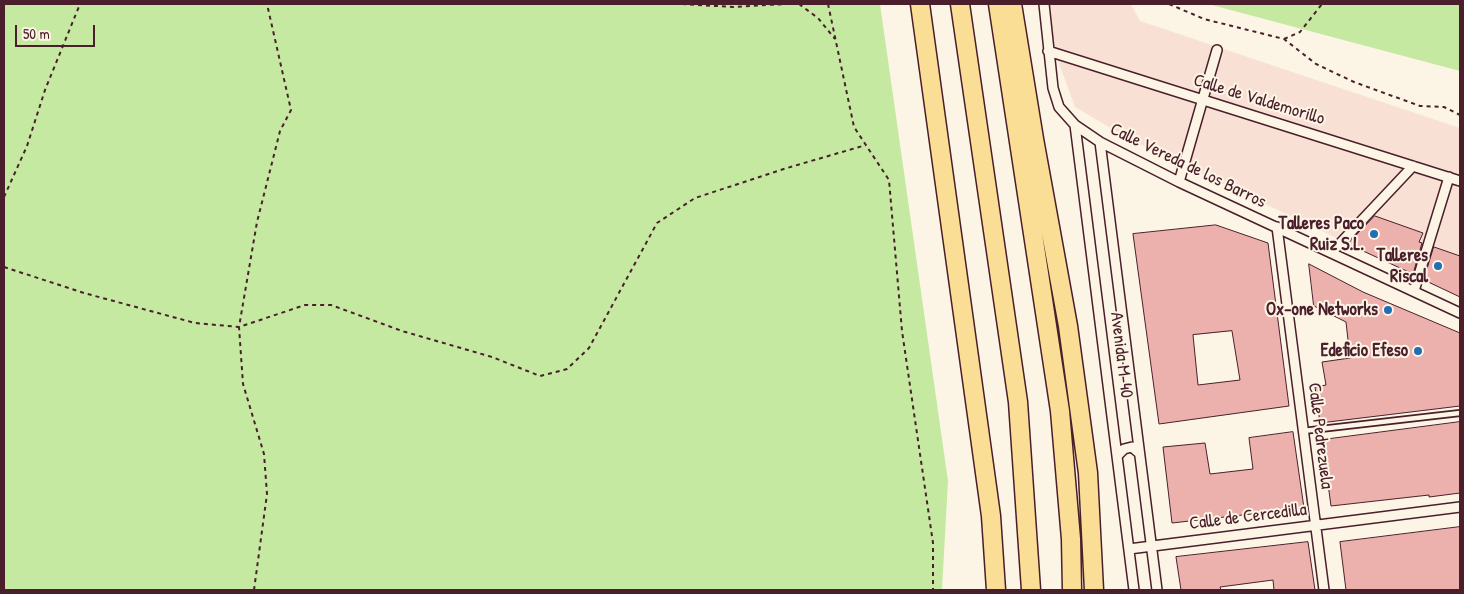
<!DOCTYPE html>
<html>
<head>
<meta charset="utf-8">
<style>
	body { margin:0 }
	#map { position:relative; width:1464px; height:594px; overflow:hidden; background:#fcf5e5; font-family:"Patrick Hand",sans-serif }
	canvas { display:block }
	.frame { position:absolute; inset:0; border:5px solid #4a1f2b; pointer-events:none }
	.scale { position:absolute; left:15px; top:25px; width:80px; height:22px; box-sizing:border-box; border:2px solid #4a1f2b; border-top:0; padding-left:6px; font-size:15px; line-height:18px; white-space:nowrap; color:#4a1f2b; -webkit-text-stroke:4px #fcf5e5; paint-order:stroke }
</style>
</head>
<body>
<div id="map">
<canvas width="1464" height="594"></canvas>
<div class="frame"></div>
<div class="scale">50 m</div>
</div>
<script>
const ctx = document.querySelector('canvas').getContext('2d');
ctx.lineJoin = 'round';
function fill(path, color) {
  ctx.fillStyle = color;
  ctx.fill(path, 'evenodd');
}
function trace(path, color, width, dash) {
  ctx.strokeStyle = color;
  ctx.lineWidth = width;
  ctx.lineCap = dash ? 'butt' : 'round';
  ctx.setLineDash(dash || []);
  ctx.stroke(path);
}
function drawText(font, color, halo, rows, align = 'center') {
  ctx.font = font + ' "Patrick Hand",sans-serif';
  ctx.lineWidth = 4;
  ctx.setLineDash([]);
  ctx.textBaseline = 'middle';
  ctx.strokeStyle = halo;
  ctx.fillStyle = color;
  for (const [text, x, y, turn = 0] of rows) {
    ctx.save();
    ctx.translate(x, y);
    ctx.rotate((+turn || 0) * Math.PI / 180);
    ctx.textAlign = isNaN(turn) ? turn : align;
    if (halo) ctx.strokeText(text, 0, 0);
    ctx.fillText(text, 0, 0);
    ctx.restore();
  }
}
fill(new Path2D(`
	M1050,4H1131L1140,21L1460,128V297L1131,140L1075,107L1054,50Z`), '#f8e1d4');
fill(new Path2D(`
	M4,4H880L948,481L942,590H4Z
	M1208,4H1460V71Z`), '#c6e9a2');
const building = new Path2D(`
	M1375,216L1423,233L1419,242L1422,243L1413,274L1348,244Z
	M1216,225L1268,243L1289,406L1159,424L1133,234ZM1232,331L1240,380L1198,385L1193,335Z
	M1434,247L1460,256V297L1424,280Z
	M1309,264L1363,292L1460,333V406L1320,423L1315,387L1326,385L1322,362L1350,358L1346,322L1314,306Z
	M1460,422V493L1429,497V495L1331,506L1322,440Z
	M1293,432L1304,508L1172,523L1163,447L1205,443L1210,474L1253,469L1249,438Z
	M1460,527V590H1346L1340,542Z
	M1308,542L1315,590H1274L1273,580L1220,587L1221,590H1181L1176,557Z`);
fill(building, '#edb1ad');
trace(building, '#4a1f2b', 1);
const lane = new Path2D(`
	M1303,431L1460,413`);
const street = new Path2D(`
	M1044,4L1053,88L1059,107L1075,125L1100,142L1179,182L1460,313
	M1048,51L1460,181
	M1075,125L1134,590
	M1100,142L1157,590
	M1179,182L1217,50
	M1277,227L1324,590
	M1332,252L1413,166
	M1414,291L1449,177
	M1117,456L1124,449L1132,447L1139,453
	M1129,549L1460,507`);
const highway = new Path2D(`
	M920,4L991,516L996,590
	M960,4L1018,402L1031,590
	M998,4L1060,411L1071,539L1072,590
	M1012,4L1034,139L1068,326L1088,473L1094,590`);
trace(lane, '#4a1f2b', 8);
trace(street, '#4a1f2b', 12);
trace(highway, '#4a1f2b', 21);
trace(new Path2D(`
	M682,4L733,7L785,4
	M799,4L818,18L835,39
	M828,4L854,127L889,180L902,331L933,543V590
	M1169,4L1204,19L1284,39L1316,64L1354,82L1420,106L1444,107L1460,115
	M1284,39L1300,32L1322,4
	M4,197L27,146L45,90L80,4
	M4,267L84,293L195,323L239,327L305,305H331L402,331L492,357L540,376L567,369L589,348L657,223L695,198L787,168L866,145
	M101,590H116
	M254,590L267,494L264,454L243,384L239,327L257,222L280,131L291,110L267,4`), '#4a1f2b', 2, [4, 4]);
trace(lane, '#fcf5e5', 4.5);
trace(street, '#fcf5e5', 9);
trace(highway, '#fbde96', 18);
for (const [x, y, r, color] of [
	[1374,234,5,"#1f6fb2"],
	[1438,266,5,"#1f6fb2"],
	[1388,310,5,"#1f6fb2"],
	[1418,351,5,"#1f6fb2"]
]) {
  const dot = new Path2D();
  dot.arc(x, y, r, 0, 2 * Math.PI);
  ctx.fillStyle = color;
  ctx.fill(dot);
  trace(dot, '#fcf5e5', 2);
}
drawText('18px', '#4a1f2b', '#fcf5e5', [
	["Calle de Valdemorillo",1259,100,17],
	["Calle Vereda de los Barros",1188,166,26],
	["Avenida M-40",1121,355,83],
	["Calle Pedrezuela",1320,436,83],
	["Calle de Cercedilla",1248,517,-7]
]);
drawText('bold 18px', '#4a1f2b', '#fcf5e5', [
	["Talleres Paco",1364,224],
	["Ruiz S.L.",1364,245],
	["Talleres",1428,256],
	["Riscal",1428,277],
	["Ox-one Networks",1378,310],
	["Edeficio Efeso",1408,351]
], 'right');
</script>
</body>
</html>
